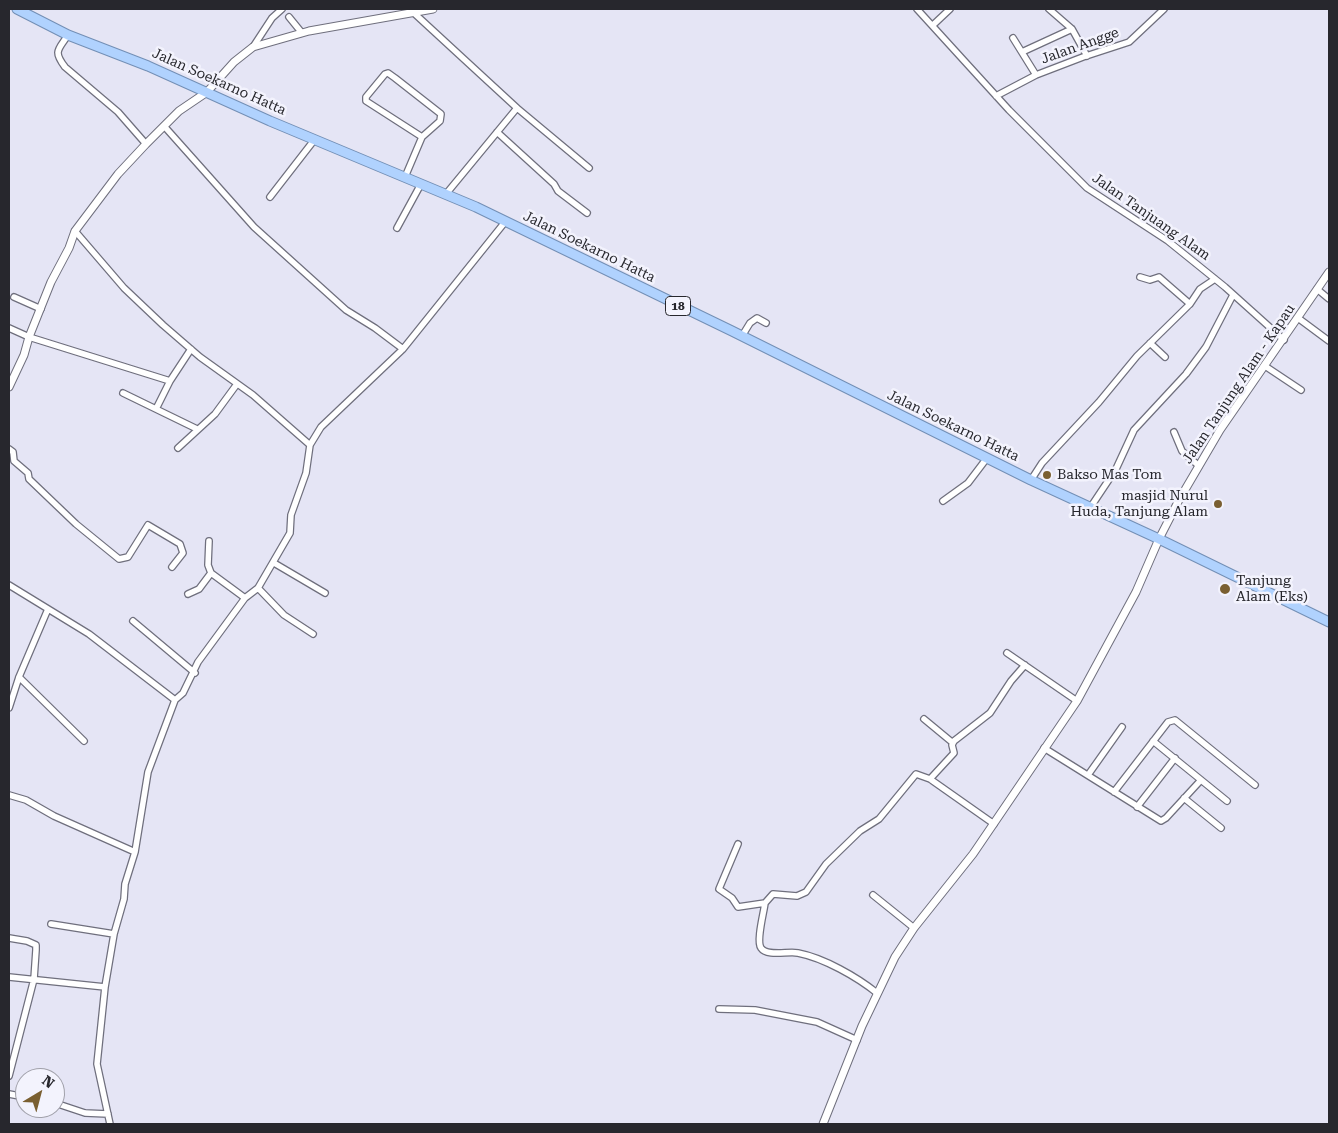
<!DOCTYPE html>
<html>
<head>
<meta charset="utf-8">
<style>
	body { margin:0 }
	#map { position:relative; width:1338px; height:1133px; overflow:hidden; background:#e5e5f5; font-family:"Roboto Serif",serif }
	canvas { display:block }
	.frame { position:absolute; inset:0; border:10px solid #27272d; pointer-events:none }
	.north { position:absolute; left:15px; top:1068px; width:50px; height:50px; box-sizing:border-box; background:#f3f3fd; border:1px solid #a1a1aa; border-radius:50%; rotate:37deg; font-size:14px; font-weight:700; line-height:20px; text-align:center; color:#27272d }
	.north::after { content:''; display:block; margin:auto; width:18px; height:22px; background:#7a5f31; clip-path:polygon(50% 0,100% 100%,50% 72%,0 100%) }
</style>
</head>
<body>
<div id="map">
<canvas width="1338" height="1133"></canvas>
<div class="frame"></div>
<div class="north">N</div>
</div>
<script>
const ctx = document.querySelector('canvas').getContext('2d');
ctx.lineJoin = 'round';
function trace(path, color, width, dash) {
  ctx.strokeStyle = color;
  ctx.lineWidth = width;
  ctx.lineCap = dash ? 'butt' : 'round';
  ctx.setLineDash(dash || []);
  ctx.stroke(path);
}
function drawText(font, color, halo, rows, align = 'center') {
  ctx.font = font + ' "Roboto Serif",serif';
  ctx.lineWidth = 5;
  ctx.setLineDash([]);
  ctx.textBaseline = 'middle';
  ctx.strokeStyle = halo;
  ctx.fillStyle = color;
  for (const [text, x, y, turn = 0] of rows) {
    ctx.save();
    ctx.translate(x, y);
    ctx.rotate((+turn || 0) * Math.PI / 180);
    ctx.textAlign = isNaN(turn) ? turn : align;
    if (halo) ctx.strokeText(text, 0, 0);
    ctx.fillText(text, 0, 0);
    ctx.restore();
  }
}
const minor = new Path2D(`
	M917,9L1009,110L1087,188L1168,241L1225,287L1284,340
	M1049,9L1072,29L1087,56
	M415,14L517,108L446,194
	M289,17L302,33
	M933,25L950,9
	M68,35C58,50 53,51 65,67L118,112L146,144
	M1013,38L1036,75
	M253,47L272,18L282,9
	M1022,52L1072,29
	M996,96L1036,75L1083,57L1129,42L1164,9
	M517,108L589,168
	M164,126L254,227L346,310L375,328L403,349
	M497,132L554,184L558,191L587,213
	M405,177L422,137L440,121L441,114L395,78L388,73L385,74L366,97V101L422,137
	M270,197L315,139
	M397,228L421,184
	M75,231L124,288L163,325L200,357L253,395L310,445
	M1140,277L1150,280L1159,277L1190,304
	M1317,289L1329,299
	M14,297L41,309
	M1298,318L1329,341
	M9,328L29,337L170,381
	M742,336L750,323L757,318L766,323
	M1150,343L1165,357
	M1265,366L1301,390
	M123,393L197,429
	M156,409L170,381L191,349
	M1174,432L1182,451L1199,466
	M178,448L215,414L237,384
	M9,449L13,452L14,461L28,473L29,479L76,524L119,559L128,557L148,525L180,544L183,553L172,567
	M1031,480L1042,463L1099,402L1137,356L1190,304L1200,289L1215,279
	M943,501L968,483L987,458
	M1090,508L1116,469L1134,430L1186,374L1206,347L1233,295
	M209,541L208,565L211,573L245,598
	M274,563L325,593
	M9,585L89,634L175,700
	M258,588L284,615L313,634
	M188,594L199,589L211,573
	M133,621L195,673
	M1007,653L1077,701
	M19,677L84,741
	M9,708L19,677L48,609
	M924,719L953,743
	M1153,741L1227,801
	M1044,748L1161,821L1166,818L1201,780
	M1088,775L1122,727
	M930,779L954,753L952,745L954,741L990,713L1011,681L1025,665
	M1114,792L1168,722L1175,720L1255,785
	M9,795L26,800L54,816L135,852
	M1184,798L1221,828
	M1137,807L1175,758
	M738,844L719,889L732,898L738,907L765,903
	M873,895L914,928
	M51,924L114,934
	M9,938L27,941L36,945V950L34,979L9,1076
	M9,977L105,987
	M877,993C857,977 824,958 798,953C788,951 767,957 761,948C756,941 764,912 765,903L773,894L797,896L806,892L826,864L860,831L879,819L916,774L930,779L994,824
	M719,1009L755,1010L817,1022L857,1040
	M9,1094L25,1097
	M55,1103L85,1113L108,1114
	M110,1124L97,1064L105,987L114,934L124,899L125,884L135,852L148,772L175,700L183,693L198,662L245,598L258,588L290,533L291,515L306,473L310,445L321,427L403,349L505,222`);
const tertiary = new Path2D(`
	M9,387L24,355L29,337L51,282L69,248L75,231L118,174L146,144L179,111L207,92L234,62L253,47L309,31L433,9
	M823,1124L862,1026L895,957L914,928L973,854L1077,701L1136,592L1159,539L1179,500L1220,430L1329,272`);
const trunk = new Path2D(`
	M17,9L68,35L148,66L270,121L476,207L732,331L1031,480L1159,539L1329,622`);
trace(minor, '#6f6f7d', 8);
trace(tertiary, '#6f6f7d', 9);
trace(trunk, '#738fb5', 11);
trace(minor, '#fff', 5.5);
trace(tertiary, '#fff', 7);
trace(trunk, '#b0d2fe', 9);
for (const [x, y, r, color] of [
	[1047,475,5,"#7a5f31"],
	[1218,504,5,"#7a5f31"],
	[1225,589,6,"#7a5f31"]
]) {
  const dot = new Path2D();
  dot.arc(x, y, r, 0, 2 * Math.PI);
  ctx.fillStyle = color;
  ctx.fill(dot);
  trace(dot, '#f3f3fd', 2);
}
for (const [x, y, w] of [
	[678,306,25]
]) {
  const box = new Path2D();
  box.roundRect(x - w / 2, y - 9.5, w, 19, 4);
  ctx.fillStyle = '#f3f3fd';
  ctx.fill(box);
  trace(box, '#27272d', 1);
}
drawText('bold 12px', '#27272d', null, [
	["18",678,306]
]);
drawText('14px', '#27272d', '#f3f3fd', [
	["Jalan Angge",1080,46,-20],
	["Jalan Soekarno Hatta",219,82,24],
	["Jalan Tanjuang Alam",1151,217,35],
	["Jalan Soekarno Hatta",589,247,26],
	["Jalan Tanjung Alam - Kapau",1239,384,-56],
	["Jalan Soekarno Hatta",953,426,26]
]);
drawText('14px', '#27272d', '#f3f3fd', [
	["Bakso Mas Tom",1057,475],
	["masjid Nurul",1208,496,"right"],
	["Huda, Tanjung Alam",1208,512,"right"],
	["Tanjung",1236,581],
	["Alam (Eks)",1236,597]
], 'left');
</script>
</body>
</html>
